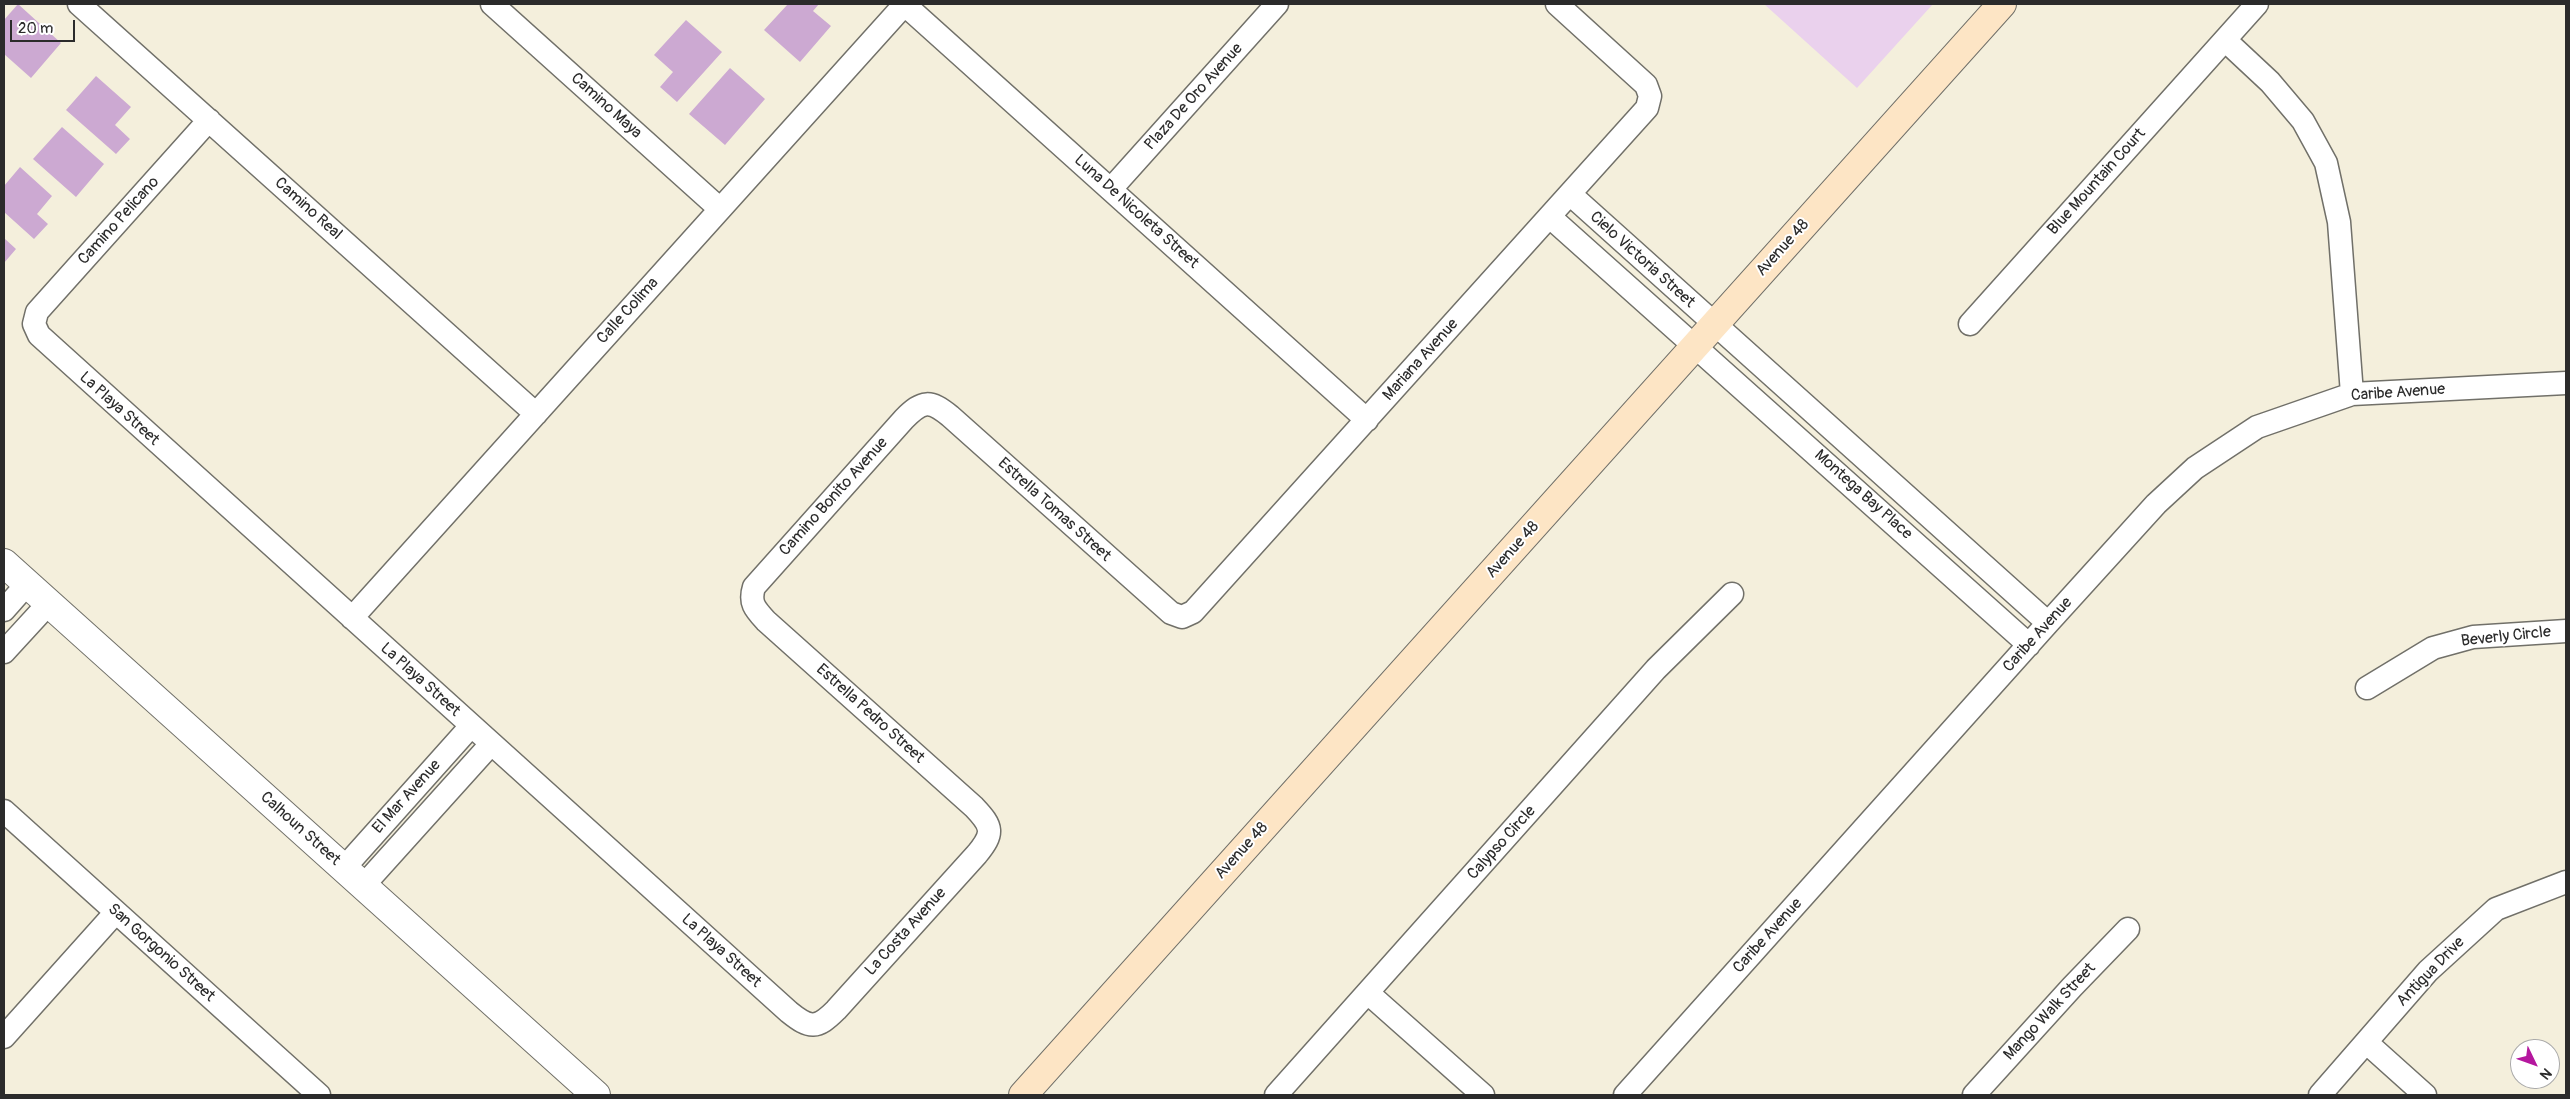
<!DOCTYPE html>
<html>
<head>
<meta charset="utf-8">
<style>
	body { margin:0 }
	#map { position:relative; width:2570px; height:1099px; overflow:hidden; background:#f4efdc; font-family:Pangolin,sans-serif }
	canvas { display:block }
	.frame { position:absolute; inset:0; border:5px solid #2b2b2b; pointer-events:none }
	.north { position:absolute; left:2510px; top:1039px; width:50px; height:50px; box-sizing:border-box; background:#fff; border:1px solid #aaa; border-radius:50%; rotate:132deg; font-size:14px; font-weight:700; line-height:20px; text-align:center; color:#2b2b2b }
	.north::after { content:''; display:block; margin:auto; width:18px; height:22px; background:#b5179e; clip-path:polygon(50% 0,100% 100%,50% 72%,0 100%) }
	.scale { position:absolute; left:10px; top:20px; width:65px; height:22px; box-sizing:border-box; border:2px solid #2b2b2b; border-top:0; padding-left:6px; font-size:15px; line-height:18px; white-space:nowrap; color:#2b2b2b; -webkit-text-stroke:4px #fff; paint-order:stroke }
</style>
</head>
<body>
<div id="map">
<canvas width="2570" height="1099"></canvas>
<div class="frame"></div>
<div class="north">N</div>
<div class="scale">20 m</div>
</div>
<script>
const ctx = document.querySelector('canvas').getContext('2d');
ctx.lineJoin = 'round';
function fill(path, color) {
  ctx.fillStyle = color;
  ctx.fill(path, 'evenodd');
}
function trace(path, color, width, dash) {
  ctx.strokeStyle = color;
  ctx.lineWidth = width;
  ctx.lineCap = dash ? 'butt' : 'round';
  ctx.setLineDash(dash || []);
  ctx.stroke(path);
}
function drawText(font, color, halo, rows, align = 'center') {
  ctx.font = font + ' Pangolin,sans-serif';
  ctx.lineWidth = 4;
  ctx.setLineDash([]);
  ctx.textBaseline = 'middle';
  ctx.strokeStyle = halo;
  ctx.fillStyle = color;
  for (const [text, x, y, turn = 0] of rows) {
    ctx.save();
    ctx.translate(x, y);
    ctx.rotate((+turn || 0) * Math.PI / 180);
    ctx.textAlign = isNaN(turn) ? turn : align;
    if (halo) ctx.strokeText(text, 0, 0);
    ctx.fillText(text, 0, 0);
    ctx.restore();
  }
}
fill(new Path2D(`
	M1764,4H1933L1857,88Z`), '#ead1ed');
fill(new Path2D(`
	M18,4L61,43L31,78L4,54V20Z
	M788,4H819L813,11L831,26L800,62L764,30Z
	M686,20L722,52L677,102L660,87L673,72L654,55Z
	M730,68L765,99L725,145L689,114Z
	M96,76L131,107L115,125L130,139L116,154L66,110Z
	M62,127L104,164L76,197L33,159Z
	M20,167L52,196L37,214L48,224L34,239L4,212V186Z
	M4,238L16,249L4,263Z`), '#cca9d2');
const minor = new Path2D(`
	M79,4L536,414
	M492,4L720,209
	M904,4L1367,420
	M2225,40L2270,82L2303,121L2326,163L2339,222L2352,394
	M209,120L37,312L34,324L39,335L789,1012C810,1029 817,1029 836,1010L977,854C994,833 993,827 974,807L766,621C755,609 749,603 754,587L904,419C923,400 930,400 950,416L1171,613L1182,617L1193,612L1647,108L1650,96L1646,85L1557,4
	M1111,189L1277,4
	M1570,194L2048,623
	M1550,217L2029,645
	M1970,324L2257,4
	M4,610L27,584
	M352,618L905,4
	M4,652L49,603
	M2367,688L2433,648L2473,637L2566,631
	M4,811L319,1095
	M344,868L471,726
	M363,886L491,744
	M1368,993L1483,1095
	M4,1037L116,912
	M2367,1043L2425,1095
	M1276,1095L1656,669L1732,594
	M1625,1095L2048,623L2156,504L2195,468L2257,427L2352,394L2566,383
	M1974,1095L2072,987L2128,929
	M2320,1095L2428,971L2496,909L2566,882`);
const tertiary = new Path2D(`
	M4,563L596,1095`);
const secondary = new Path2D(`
	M1023,1095L2002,4`);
trace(minor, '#717069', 25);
trace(tertiary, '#717069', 30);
trace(secondary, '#717069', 30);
trace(minor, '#fff', 22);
trace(tertiary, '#fff', 28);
trace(secondary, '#fde5c5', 28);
drawText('16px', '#2b2b2b', '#fff', [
	["Plaza De Oro Avenue",1194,97,-48],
	["Camino Maya",606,106,42],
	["Blue Mountain Court",2097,182,-48],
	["Camino Real",308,209,42],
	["Luna De Nicoleta Street",1136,212,42],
	["Camino Pelicano",119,221,-48],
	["Avenue 48",1783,248,-48],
	["Cielo Victoria Street",1642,260,42],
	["Calle Colima",628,311,-48],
	["Mariana Avenue",1421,360,-48],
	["Caribe Avenue",2398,393,-4],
	["La Playa Street",119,409,42],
	["Montega Bay Place",1863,495,42],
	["Camino Bonito Avenue",834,497,-48],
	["Estrella Tomas Street",1054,510,42],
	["Avenue 48",1513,550,-48],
	["Caribe Avenue",2038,635,-48],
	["Beverly Circle",2506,637,-6],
	["La Playa Street",420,680,42],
	["Estrella Pedro Street",870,714,42],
	["El Mar Avenue",407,797,-48],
	["Calhoun Street",300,829,42],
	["Calypso Circle",1502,843,-48],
	["Avenue 48",1242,851,-48],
	["La Costa Avenue",906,932,-48],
	["Caribe Avenue",1768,936,-48],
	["La Playa Street",721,951,42],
	["San Gorgonio Street",161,953,42],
	["Antigua Drive",2431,972,-46],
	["Mango Walk Street",2050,1012,-47]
]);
</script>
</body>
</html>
